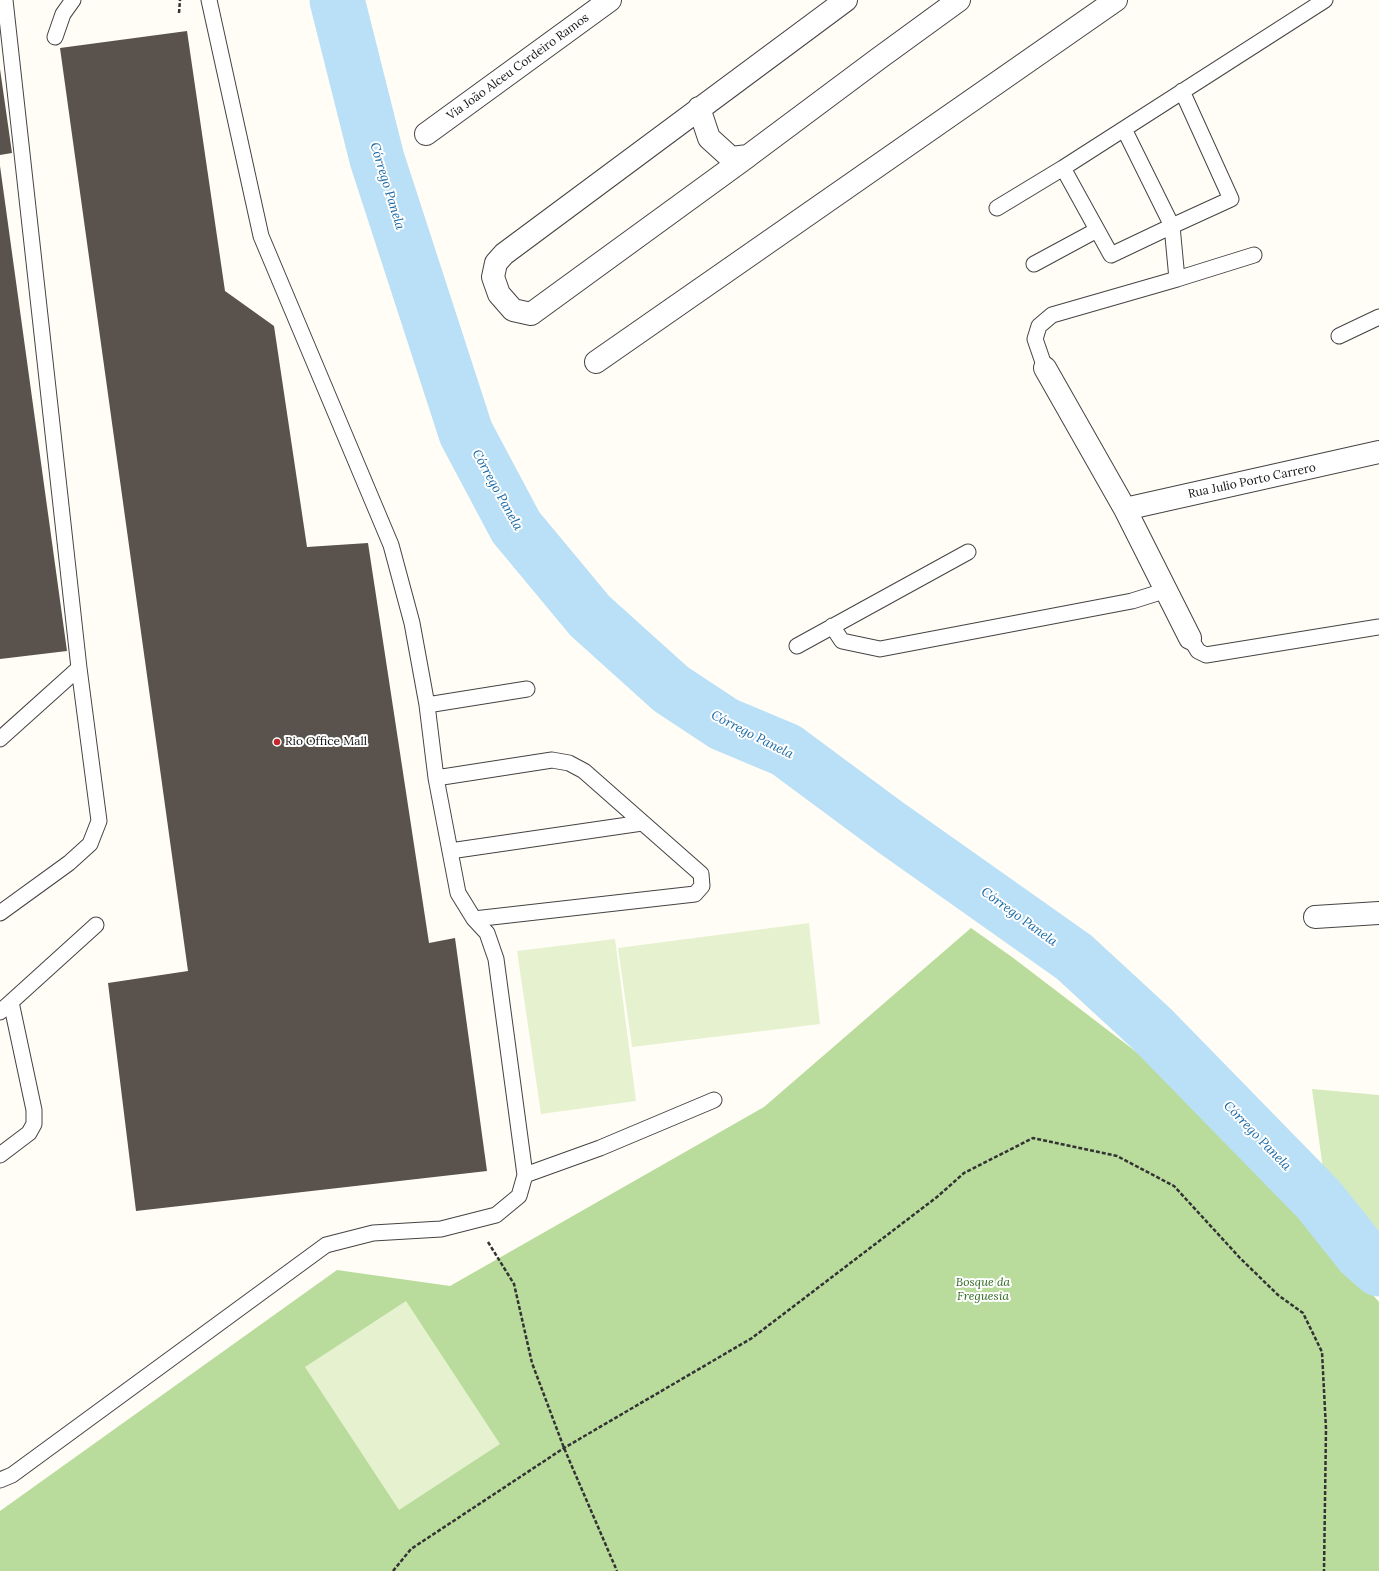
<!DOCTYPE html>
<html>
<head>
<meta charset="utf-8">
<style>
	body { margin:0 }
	canvas { display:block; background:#fffdf5 }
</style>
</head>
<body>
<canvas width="1379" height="1571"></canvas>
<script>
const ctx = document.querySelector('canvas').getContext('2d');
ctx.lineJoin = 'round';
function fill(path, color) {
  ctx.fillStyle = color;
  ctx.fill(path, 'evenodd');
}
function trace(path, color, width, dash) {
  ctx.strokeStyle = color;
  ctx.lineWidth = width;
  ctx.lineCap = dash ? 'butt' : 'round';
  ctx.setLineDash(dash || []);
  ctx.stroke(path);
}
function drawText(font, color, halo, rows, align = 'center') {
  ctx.font = font + ' Lora,serif';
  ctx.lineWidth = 4;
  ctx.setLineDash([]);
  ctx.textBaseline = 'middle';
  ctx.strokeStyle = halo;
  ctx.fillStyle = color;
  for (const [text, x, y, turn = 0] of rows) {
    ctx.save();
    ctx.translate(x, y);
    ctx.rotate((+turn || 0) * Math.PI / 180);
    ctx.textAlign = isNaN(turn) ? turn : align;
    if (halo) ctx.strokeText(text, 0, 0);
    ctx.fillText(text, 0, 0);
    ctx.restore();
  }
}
fill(new Path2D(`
	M1312,1089L1379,1095V1254L1324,1176Z`), '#d5ebbd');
fill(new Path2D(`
	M971,928L1012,957L1198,1099L1379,1302V1571H0V1511L337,1270L450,1286L764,1107Z`), '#b9dc9c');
fill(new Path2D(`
	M809,923L820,1024L632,1047L618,948Z
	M615,939L636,1101L541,1114L517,951Z
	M406,1301L500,1444L399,1510L305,1367Z`), '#e6f2cf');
const water = new Path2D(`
	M327,0H349L395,212L361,126Z`);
fill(water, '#b9e0f7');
trace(water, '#3f96cf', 1);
trace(new Path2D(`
	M337,0L377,159L466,433L516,527L590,616L671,689L724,724L786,750L890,827L1074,957L1152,1029L1319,1200L1362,1254L1379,1269`), '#b9e0f7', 55);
fill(new Path2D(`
	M187,31L225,291L274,326L307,547L368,543L429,943L455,938L487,1171L136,1211L108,983L188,971L60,48Z
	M0,69L12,153L0,155Z
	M0,166L67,651L0,659Z`), '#5a524d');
const service = new Path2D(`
	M55,37L63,14L73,0
	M1124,129L1172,226L1231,199L1182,91
	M997,208L1063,168L1325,0
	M1034,264L1097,230
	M1177,279L1254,255
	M1339,336L1379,317
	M1045,368L1035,339L1039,326L1052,315L1177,279L1172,226L1111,255L1063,168
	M832,626L842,641L880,649L1132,601L1167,590
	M1190,638L1198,651L1206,655L1379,627
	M797,646L968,552
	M427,705L527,689
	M0,739L79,668
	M436,778L552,760L569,763L584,771L701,874L702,886L695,894L474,919
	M450,851L642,823
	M0,913L69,863L90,844L99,821L79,668L5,0
	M11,1002L96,925
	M0,1012L11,1002L34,1110V1124L29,1133L0,1155
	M525,1175L600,1148L714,1100
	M0,1480L12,1475L326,1245L373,1233L441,1229L496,1215L519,1196L525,1175L496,959L487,933L474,919L458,893L436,778L427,705L412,623L391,545L261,236L209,0`);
const minor = new Path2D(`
	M699,108L709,138L731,158L748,156L878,59L959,0
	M426,134L610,0
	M748,156L531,314L513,310L499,294L493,277L496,263L504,254L846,0
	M596,362L1116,0
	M1045,368L1125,509L1190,638
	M1125,509L1379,452
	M1315,917L1379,913`);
trace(service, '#444', 17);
trace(minor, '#444', 24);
trace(new Path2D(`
	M179,13L180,0
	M488,1242L514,1284L532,1363L564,1448L617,1571
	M393,1571L411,1549L564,1448L752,1338L937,1197L964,1173L1033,1138L1117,1156L1174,1186L1240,1258L1278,1295L1303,1313L1322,1352L1326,1429L1324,1571`), '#333', 2.5, [4, 2]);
trace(service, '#fff', 15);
trace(minor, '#fff', 22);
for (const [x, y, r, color] of [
	[277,742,4,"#c4262e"]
]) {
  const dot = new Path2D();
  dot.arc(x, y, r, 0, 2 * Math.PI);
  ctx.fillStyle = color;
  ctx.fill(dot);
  trace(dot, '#fff', 1.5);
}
drawText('12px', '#111', '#fff', [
	["Via João Alceu Cordeiro Ramos",518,67,-36],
	["Rua Julio Porto Carrero",1252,481,-12]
]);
drawText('12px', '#111', '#fff', [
	["Rio Office Mall",285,742]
], 'left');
drawText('italic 12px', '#2f6b1f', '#fff', [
	["Bosque da",983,1283],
	["Freguesia",983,1297]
]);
drawText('italic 13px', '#1768a6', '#fff', [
	["Córrego Panela",387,186,73],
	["Córrego Panela",497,490,61],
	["Córrego Panela",752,735,27],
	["Córrego Panela",1019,917,36],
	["Córrego Panela",1257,1136,46]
]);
</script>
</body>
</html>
